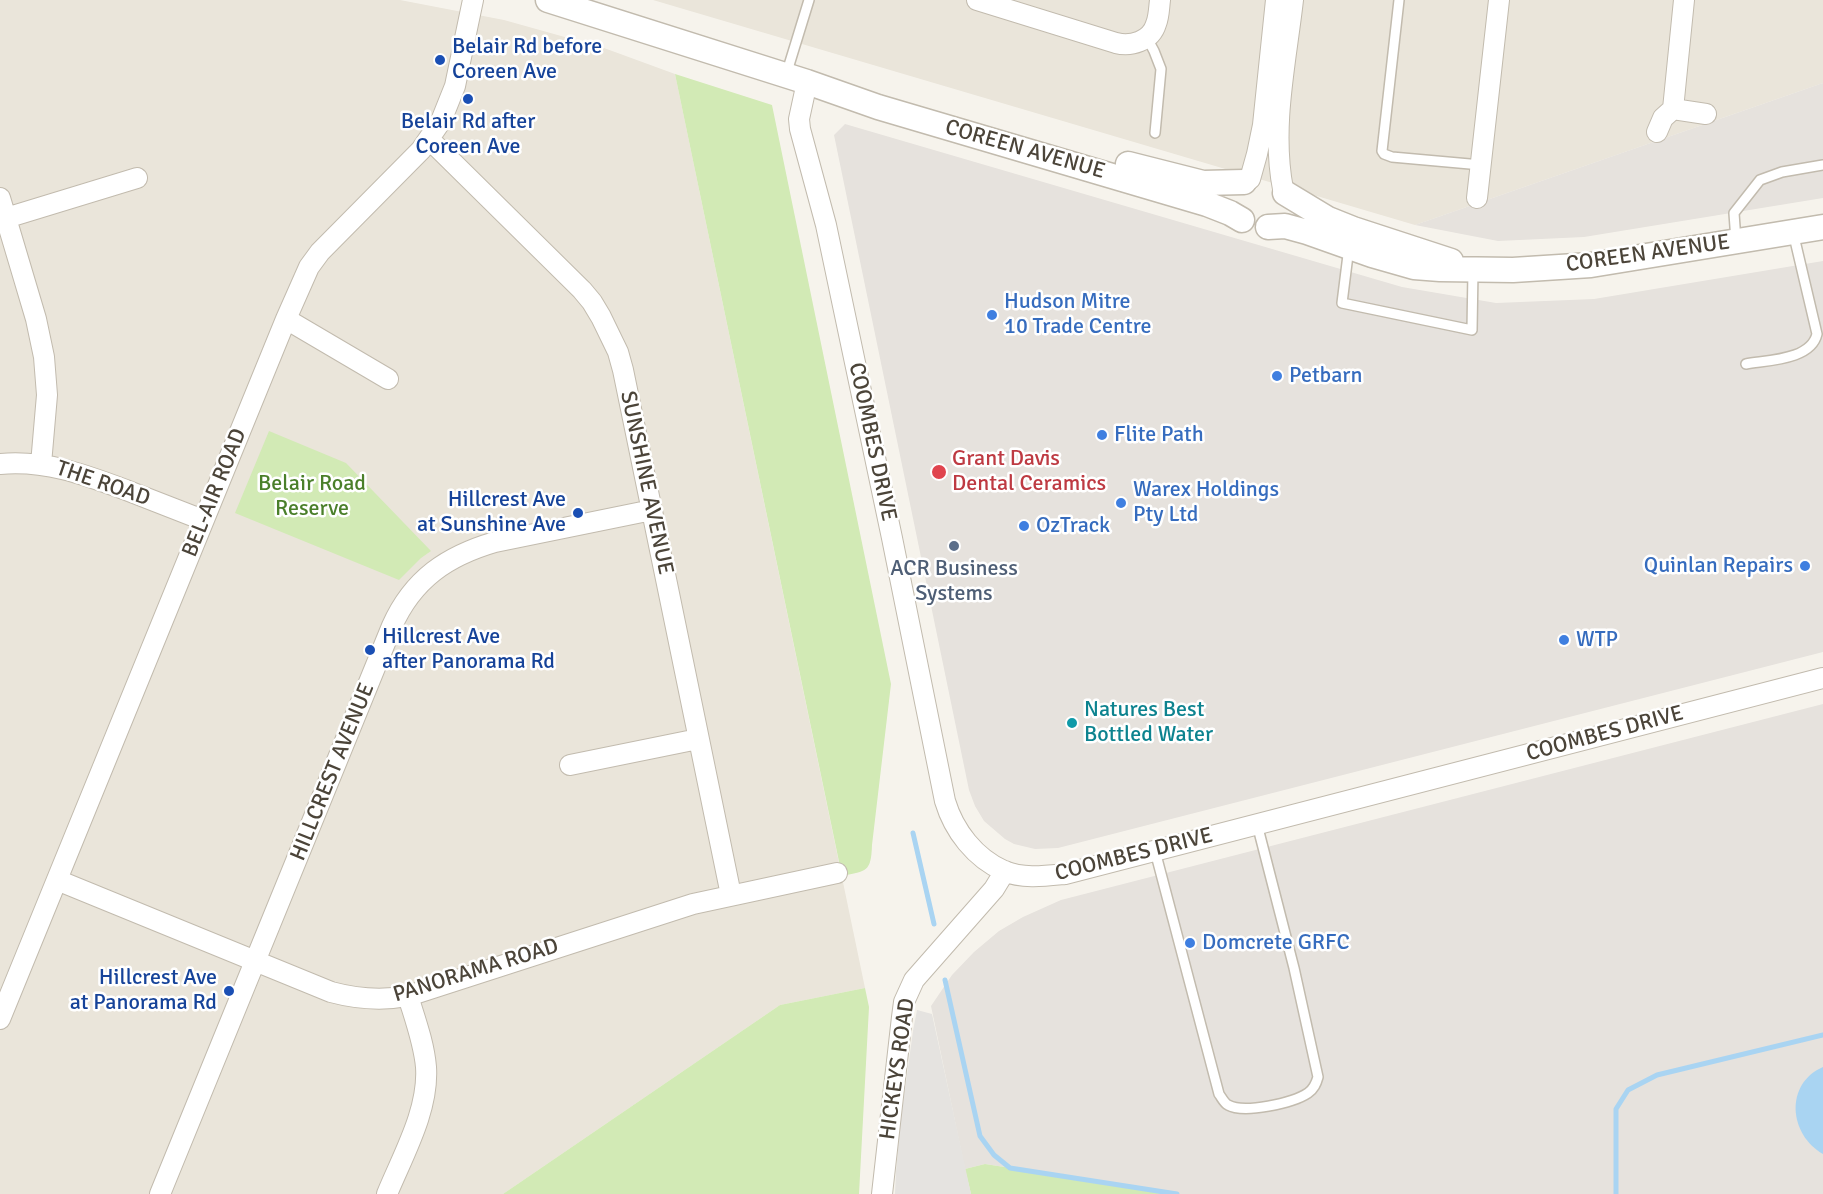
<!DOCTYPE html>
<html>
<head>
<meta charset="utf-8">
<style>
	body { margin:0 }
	canvas { display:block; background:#f6f3ec }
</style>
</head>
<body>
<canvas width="1823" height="1194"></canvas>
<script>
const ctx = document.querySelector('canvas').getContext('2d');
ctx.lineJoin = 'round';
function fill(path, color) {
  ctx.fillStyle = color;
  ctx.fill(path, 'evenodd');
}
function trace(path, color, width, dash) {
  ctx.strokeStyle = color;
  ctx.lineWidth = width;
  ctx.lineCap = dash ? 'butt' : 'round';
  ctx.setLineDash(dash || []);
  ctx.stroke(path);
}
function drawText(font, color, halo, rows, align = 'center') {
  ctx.font = font + ' Signika,sans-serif';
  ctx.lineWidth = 5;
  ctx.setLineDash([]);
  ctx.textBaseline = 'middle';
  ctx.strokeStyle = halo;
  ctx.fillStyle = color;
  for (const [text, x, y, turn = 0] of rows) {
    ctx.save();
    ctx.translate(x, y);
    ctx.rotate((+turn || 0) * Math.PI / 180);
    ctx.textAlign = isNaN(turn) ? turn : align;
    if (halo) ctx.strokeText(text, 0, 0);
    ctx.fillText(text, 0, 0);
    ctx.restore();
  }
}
fill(new Path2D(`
	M0,0H400L504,20L604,48L675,74L865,988L780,1005L503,1194H0Z
	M653,0H1823V83L1415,225Z`), '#eae5da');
fill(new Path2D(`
	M1823,83V198L1584,237L1498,241L1415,225Z
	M845,124L1402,287L1496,303L1594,299L1823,261V652L1058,848L1035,849L1014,844L1005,839L984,821L975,806L969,790L834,135Z
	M1823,704V1194H1177L985,1164L965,1169L931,1006L952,975L974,952L999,931L1023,917L1061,900Z`), '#e6e2dd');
fill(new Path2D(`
	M675,74L772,105L891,684L872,845C871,872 867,871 842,876Z
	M269,431L346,463L431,551L421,558L399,580L235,513Z
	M865,988L869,1007L859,1194H503L780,1005Z
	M985,1164L1177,1194H971L965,1169Z`), '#d2eab5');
fill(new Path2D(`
	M917,1010L932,1014L971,1194H895L896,1172L900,1126L913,1031Z`), '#e5e3e0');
fill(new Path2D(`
	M1823,1067V1154C1789,1135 1784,1084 1823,1067Z`), '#a9d4f2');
trace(new Path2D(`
	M913,833L934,924
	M945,980L980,1136L994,1155L1010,1168L1177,1194
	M1616,1194V1109L1628,1090L1657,1075L1823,1035`), '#a9d4f2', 5);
const service = new Path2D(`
	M1399,0L1382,151L1384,154L1392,157L1481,165
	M1147,38L1154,51L1161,69L1155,133
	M786,75L809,0
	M1736,241L1734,213L1760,180L1782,172L1823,165
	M1349,247L1342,303L1472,330L1473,271
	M1746,364C1768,360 1811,360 1817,334L1793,232
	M1155,851L1219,1094C1222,1098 1224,1103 1228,1105C1244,1114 1293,1103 1308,1093C1314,1089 1316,1084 1318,1077L1294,968L1257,824`);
const minor = new Path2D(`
	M977,0L1116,43C1131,47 1151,41 1156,24C1159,17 1159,8 1160,0
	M1684,0L1673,109L1706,114
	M807,82L799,119L800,129L826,225L892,538L945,801C954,831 975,858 1004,871C1023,879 1045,876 1065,874L1823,678
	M1657,132L1663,118L1673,109
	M429,139L582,290L592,302L601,317L618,352L623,370L731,895
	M1250,179L1257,154L1263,125L1276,0
	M1283,189C1271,127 1286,62 1293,0
	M0,198L36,319L44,357L47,395L41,464
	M1477,198L1499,0
	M6,218L137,178
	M286,319L388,379
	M0,464C46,460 83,474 126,490C151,500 177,510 203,520
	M570,765L698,739
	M57,880L331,992C357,999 381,1001 408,996L693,904L837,873
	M0,1019L286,319L309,267L320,252L421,150L441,121L455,86L473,0
	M160,1194L392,626C413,579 447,556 495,542L652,510
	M387,1194C403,1155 429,1110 426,1067C424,1043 415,1019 408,996
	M882,1194L902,1017L904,1002L914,980L994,889L1005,871`);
const tertiary = new Path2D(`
	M548,0L807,82L878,107L1207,204L1230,213L1242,220
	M1128,164L1203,183L1244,182
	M1285,193L1328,219L1353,229L1451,261
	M1268,227L1285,226L1307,232L1372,255L1414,267L1440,269L1513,270L1591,265L1823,227`);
trace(service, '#c2bbae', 12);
trace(minor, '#c2bbae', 22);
trace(tertiary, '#c2bbae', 27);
trace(service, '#fff', 9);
trace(minor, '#fff', 20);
trace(tertiary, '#fff', 24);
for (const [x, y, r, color] of [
	[440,60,6,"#1a4fb4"],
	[468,99,6,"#1a4fb4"],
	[992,315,6,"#3f7fe0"],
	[1277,376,6,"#3f7fe0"],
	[1102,435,6,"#3f7fe0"],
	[939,472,8,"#e0444e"],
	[1121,503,6,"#3f7fe0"],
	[578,513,6,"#1a4fb4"],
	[1024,526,6,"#3f7fe0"],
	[954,546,6,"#5c6f8a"],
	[1805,566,6,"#3f7fe0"],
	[1564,640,6,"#3f7fe0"],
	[370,650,6,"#1a4fb4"],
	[1072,723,6,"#0f9aa8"],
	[1190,943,6,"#3f7fe0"],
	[229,991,6,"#1a4fb4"]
]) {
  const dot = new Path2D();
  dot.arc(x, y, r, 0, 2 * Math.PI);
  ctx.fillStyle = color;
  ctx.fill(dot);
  trace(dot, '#fff', 2);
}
drawText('22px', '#164399', '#fff', [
	["Belair Rd before",452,47],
	["Coreen Ave",452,72],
	["Belair Rd after",468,122,"center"],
	["Coreen Ave",468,147,"center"],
	["Hillcrest Ave",566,500,"right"],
	["at Sunshine Ave",566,525,"right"],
	["Hillcrest Ave",382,637],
	["after Panorama Rd",382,662],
	["Hillcrest Ave",217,978,"right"],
	["at Panorama Rd",217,1003,"right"]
], 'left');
drawText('22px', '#4b4439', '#fff', [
	["COREEN AVENUE",1025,150,16],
	["COREEN AVENUE",1648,254,-8],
	["COOMBES DRIVE",872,442,78],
	["SUNSHINE AVENUE",646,483,78],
	["THE ROAD",103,484,19],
	["BEL-AIR ROAD",215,493,-68],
	["COOMBES DRIVE",1605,734,-15],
	["HILLCREST AVENUE",333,772,-68],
	["COOMBES DRIVE",1134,855,-14],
	["PANORAMA ROAD",476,971,-17],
	["HICKEYS ROAD",898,1069,-82]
]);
drawText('22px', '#366cbe', '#fff', [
	["Hudson Mitre",1004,302],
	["10 Trade Centre",1004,327],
	["Petbarn",1289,376],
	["Flite Path",1114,435],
	["Warex Holdings",1133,490],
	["Pty Ltd",1133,515],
	["OzTrack",1036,526],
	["Quinlan Repairs",1793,566,"right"],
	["WTP",1576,640],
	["Domcrete GRFC",1202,943]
], 'left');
drawText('22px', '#be3a42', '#fff', [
	["Grant Davis",952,459],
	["Dental Ceramics",952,484]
], 'left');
drawText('22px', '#4a7f2a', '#fff', [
	["Belair Road",312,484],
	["Reserve",312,509]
]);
drawText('22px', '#4e5e75', '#fff', [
	["ACR Business",954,569],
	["Systems",954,594]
]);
drawText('22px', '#0d838f', '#fff', [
	["Natures Best",1084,710],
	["Bottled Water",1084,735]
], 'left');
</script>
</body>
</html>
